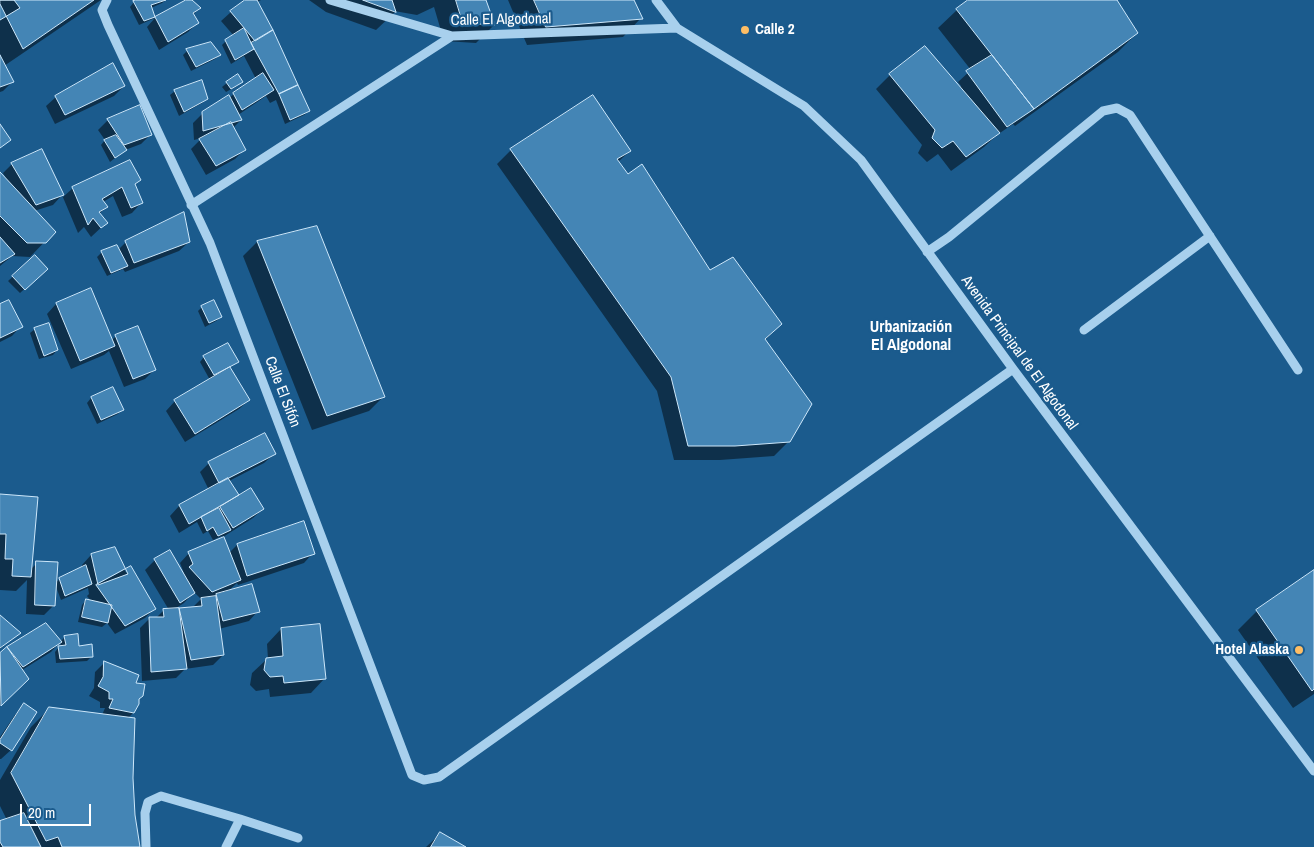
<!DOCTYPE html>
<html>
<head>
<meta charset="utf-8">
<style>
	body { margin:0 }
	#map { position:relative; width:1314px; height:847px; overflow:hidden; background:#1b5b8d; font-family:"Archivo Narrow",sans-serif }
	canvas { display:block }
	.scale { position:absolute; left:20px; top:804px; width:71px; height:22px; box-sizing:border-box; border:2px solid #fff; border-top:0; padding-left:6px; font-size:15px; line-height:18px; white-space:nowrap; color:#fff; -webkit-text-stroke:4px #1b5b8d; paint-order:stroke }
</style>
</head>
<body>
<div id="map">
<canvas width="1314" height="847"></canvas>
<div class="scale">20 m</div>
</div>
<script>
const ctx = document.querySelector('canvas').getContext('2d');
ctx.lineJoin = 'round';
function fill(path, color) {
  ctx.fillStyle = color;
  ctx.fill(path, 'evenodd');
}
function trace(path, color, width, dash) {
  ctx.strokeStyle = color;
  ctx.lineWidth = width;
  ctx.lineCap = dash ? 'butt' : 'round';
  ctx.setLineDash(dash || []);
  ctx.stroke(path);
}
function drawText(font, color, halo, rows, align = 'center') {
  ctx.font = font + ' "Archivo Narrow",sans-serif';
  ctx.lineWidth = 4.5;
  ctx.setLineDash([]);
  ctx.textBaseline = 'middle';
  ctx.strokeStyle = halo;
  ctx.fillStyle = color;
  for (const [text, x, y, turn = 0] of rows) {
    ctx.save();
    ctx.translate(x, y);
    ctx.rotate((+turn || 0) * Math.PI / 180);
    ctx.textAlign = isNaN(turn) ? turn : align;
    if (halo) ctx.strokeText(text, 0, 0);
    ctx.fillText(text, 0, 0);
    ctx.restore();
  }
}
fill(new Path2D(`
	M0,0H101L4,66L12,82L3,91L0,92Z
	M139,0H166L162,3L151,8L155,18L190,0L199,8L193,15L197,23L188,32L159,50L147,27L155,18L139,25L130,7L134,2Z
	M247,0H261L257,2L309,111L304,115L285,124L276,100L270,103L266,96L238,115L241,120L233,128L244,150L235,159L206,175L191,149L202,138L194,140L193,123L203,113L229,98L234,94L256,79L244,56L231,64L222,45L226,41L234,36L221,21L231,12Z
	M309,0H484L494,25L476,43L444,41L434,7L417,15L394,11L395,12L376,30L326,12Z
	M508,0H633L641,18L623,37L527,45Z
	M970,0H1116L1137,33L1118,52L1015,126L1013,124L997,135L984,147L951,171L938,154L927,162L918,153L922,145L876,89L890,75L960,88L961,86L958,82L971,70L938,28L957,10Z
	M187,51L220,55L215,59L191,71L183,55Z
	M241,81L237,86L226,92L222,87L227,83Z
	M124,86L114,96L55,124L46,106L56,97Z
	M175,91L207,98L202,103L179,116L170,95Z
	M139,106L151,134L141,144L125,150L110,162L101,145L105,140L98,130L108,120Z
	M41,150L63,197L73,188L140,180L134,185L141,203L132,213L122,217L113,196L103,202L106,207L99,214L106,223L91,237L84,227L78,233L62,195L53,205L34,211L54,232L30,257L12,256L0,266V174L6,178L3,173L12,164Z
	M511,150L630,151L618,162L709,272L781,324L765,340L789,441L774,456L720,460H674L657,391L497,164Z
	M316,227L383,397L369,411L312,430L243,256L257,242Z
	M126,242H189L179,251L125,272L123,269L107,276L97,257L102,252L116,247L118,250Z
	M35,256L46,269L20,293L8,281Z
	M56,304L112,340L116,336L155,369L145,379L124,387L109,351L104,355L71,369L47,314Z
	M0,306L21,326L12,336L0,342Z
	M202,307L221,317L216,321L205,327L198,311Z
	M35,329L57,350L53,355L39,359L30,333Z
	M204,357L237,361L229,368L249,400L239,409L185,442L166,411L175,401L210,380L200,362Z
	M112,389L122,409L118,414L97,424L87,403L91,398Z
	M274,454L264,463L229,481L239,497L263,509L253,518L223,537L222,536L213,540L208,531L203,534L197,522L179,533L170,516L179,506L209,490L200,472L209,463Z
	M0,495L31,569L37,563L55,583L60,579L82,568V565L91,555L114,549L125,571L154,609L145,618L115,634L107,623L102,627L78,622L82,605L86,600L91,601L87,596L89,594L88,588L61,600L55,584L54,605L44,615L26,614L27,580L16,591L0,590Z
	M237,545L313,553L304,563L238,585L237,583L227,592L258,611L249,621L219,629L223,655L213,665L185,669L176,678L142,681L140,628L149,619L156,618L164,610H169L145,570L155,560L169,552L182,574L184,573L180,563L189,553H229ZM194,592L201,599L192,608L173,610L184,603Z
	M1314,572V694L1293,708L1238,630L1257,611Z
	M0,617L19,633L0,649Z
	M281,629L325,678L311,693L270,697L269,689L256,691L250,685L252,673L267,659H268L267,644Z
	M65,637L92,656L87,661L56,663L55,652L59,647H61L60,642L51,652L22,670L27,679L0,705V655L8,648L60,642Z
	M105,662L134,684L138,700L133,713L128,718L134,815L138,847H0V822L7,820L0,806V780L31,727L50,708L102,715L105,708H100V702L89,696L94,688L95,672Z
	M24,705L11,750L1,759H0V737L15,715Z
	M440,834L463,847H426Z`), '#0007');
const building = new Path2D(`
	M0,0H94L23,49L0,4Z
	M0,0H14L20,8L0,20Z
	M136,0H166L151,5L155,17L144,21L133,1Z
	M186,0H192L201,8L193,13L199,23L168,42L155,17Z
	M245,0H257L273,30L255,41L230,11Z
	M363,0H392L396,12Z
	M456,0H486L495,25L463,23Z
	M534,0H634L643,19L546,27Z
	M968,0H1117L1138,33L1034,109L956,9Z
	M244,28L254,49L235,60L225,40Z
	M273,30L298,85L279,94L251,43Z
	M211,42L221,55L196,67L186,49Z
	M925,46L1000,133L966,157L953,141L942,148L932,138L935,130L889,74Z
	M0,55L14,82L0,87Z
	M992,55L1034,109L1007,127L966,71Z
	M113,63L125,86L65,115L55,96Z
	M263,73L274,90L242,110L233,93Z
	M238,74L243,82L231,89L226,82Z
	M202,80L208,99L184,112L174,90Z
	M298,85L310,111L290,120L279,94Z
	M229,95L242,120L203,131L202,112Z
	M593,95L631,151L617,159L628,174L642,164L710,270L733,257L782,324L765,339L812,404L790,442L735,446H688L671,377L510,149Z
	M140,105L152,135L124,145L107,119Z
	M231,122L246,150L216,166L199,139Z
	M0,124L11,140L0,148Z
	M116,135L127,150L115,158L104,140Z
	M42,149L64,195L36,205L11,163Z
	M130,160L141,180L135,184L143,203L131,208L122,187L102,199L108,207L99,212L108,223L101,228L93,218L88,225L72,187Z
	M0,172L56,232L46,243H27L0,216Z
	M184,212L190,242L134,263L125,241Z
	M317,226L385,397L327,416L257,241Z
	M0,237L15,254L0,263Z
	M117,245L128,266L111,273L101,251Z
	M35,255L48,269L25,290L12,276Z
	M91,288L115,346L80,361L56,303Z
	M9,300L23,327L0,338V304Z
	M214,300L222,317L209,323L201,306Z
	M49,323L58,350L44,356L34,328Z
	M138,326L156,370L133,379L115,335Z
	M228,343L239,362L214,375L203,356Z
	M230,367L250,400L195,434L174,400Z
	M113,387L124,410L101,420L91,397Z
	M265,433L276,454L219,483L208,462Z
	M228,478L239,495L189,524L179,505Z
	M251,488L264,509L233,528L220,507Z
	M0,494L38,497L31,577L12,576L13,559H5L6,534H0Z
	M219,508L231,530L218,536L213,527L207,531L201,517Z
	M304,521L315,554L247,576L237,544Z
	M224,537L241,580L212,592L189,567L193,564L188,552Z
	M115,547L128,574L98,585L91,554Z
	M170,550L195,593L180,603L154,559Z
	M36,561L58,562L55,606L35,605Z
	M86,565L92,584L65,596L59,578Z
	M131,566L156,609L125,626L96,585Z
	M1314,570V689L1312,691L1256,610Z
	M252,584L260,612L223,621L216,594Z
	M216,596L224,655L191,660L179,608L202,606L201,598Z
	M86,599L112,605L108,623L82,617Z
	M179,608L187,669L151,672L149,617H164L163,609Z
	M0,615L21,633L0,648Z
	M46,623L62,642L23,667L7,647Z
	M320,624L326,679L284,683L283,676L270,677L264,670L266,658L283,656L281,628Z
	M78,634L79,646L92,644L93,657L60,659L58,646L66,645L64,636Z
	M7,647L29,679L1,706L0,653Z
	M104,661L139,675L136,683L145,684L143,696L139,699V704L134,713L109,708L113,699H109V692L98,686L103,677Z
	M24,703L37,712L12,751L0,743V740Z
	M49,707L135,718L133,778L135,815L140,847H62L58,837L46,841L11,773Z
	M24,813L41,847H3L0,842V821Z
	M440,832L466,847H431Z`);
fill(building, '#4485b5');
trace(building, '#cde7fa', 1);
trace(new Path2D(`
	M107,0L102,10L108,25L210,243L412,775L424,780L439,777L1013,369
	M330,0L452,36L677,28
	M656,0L677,28L804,106L861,160L1013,369L1314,771
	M191,205L452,36
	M927,252L949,237L1103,111L1117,108L1130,115L1298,370
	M1084,330L1210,236
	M146,847L145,813L148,802L161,796L240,819L298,838
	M226,847L240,819`), '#a8d0ed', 9);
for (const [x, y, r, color] of [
	[745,30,5,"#febe65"],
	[1299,650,5,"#febe65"]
]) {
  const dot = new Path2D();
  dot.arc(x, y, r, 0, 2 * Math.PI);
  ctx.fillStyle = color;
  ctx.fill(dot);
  trace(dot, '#1b5b8d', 2);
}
drawText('15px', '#fff', '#1b5b8d', [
	["Calle El Algodonal",501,20,-1],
	["Avenida Principal de El Algodonal",1019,353,54],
	["Calle El Sifón",282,392,69]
]);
drawText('bold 15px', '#fff', '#1b5b8d', [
	["Calle 2",755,30],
	["Hotel Alaska",1289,650,"right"]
], 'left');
drawText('bold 16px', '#fff', '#1b5b8d', [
	["Urbanización",911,328],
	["El Algodonal",911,346]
]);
</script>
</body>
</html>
